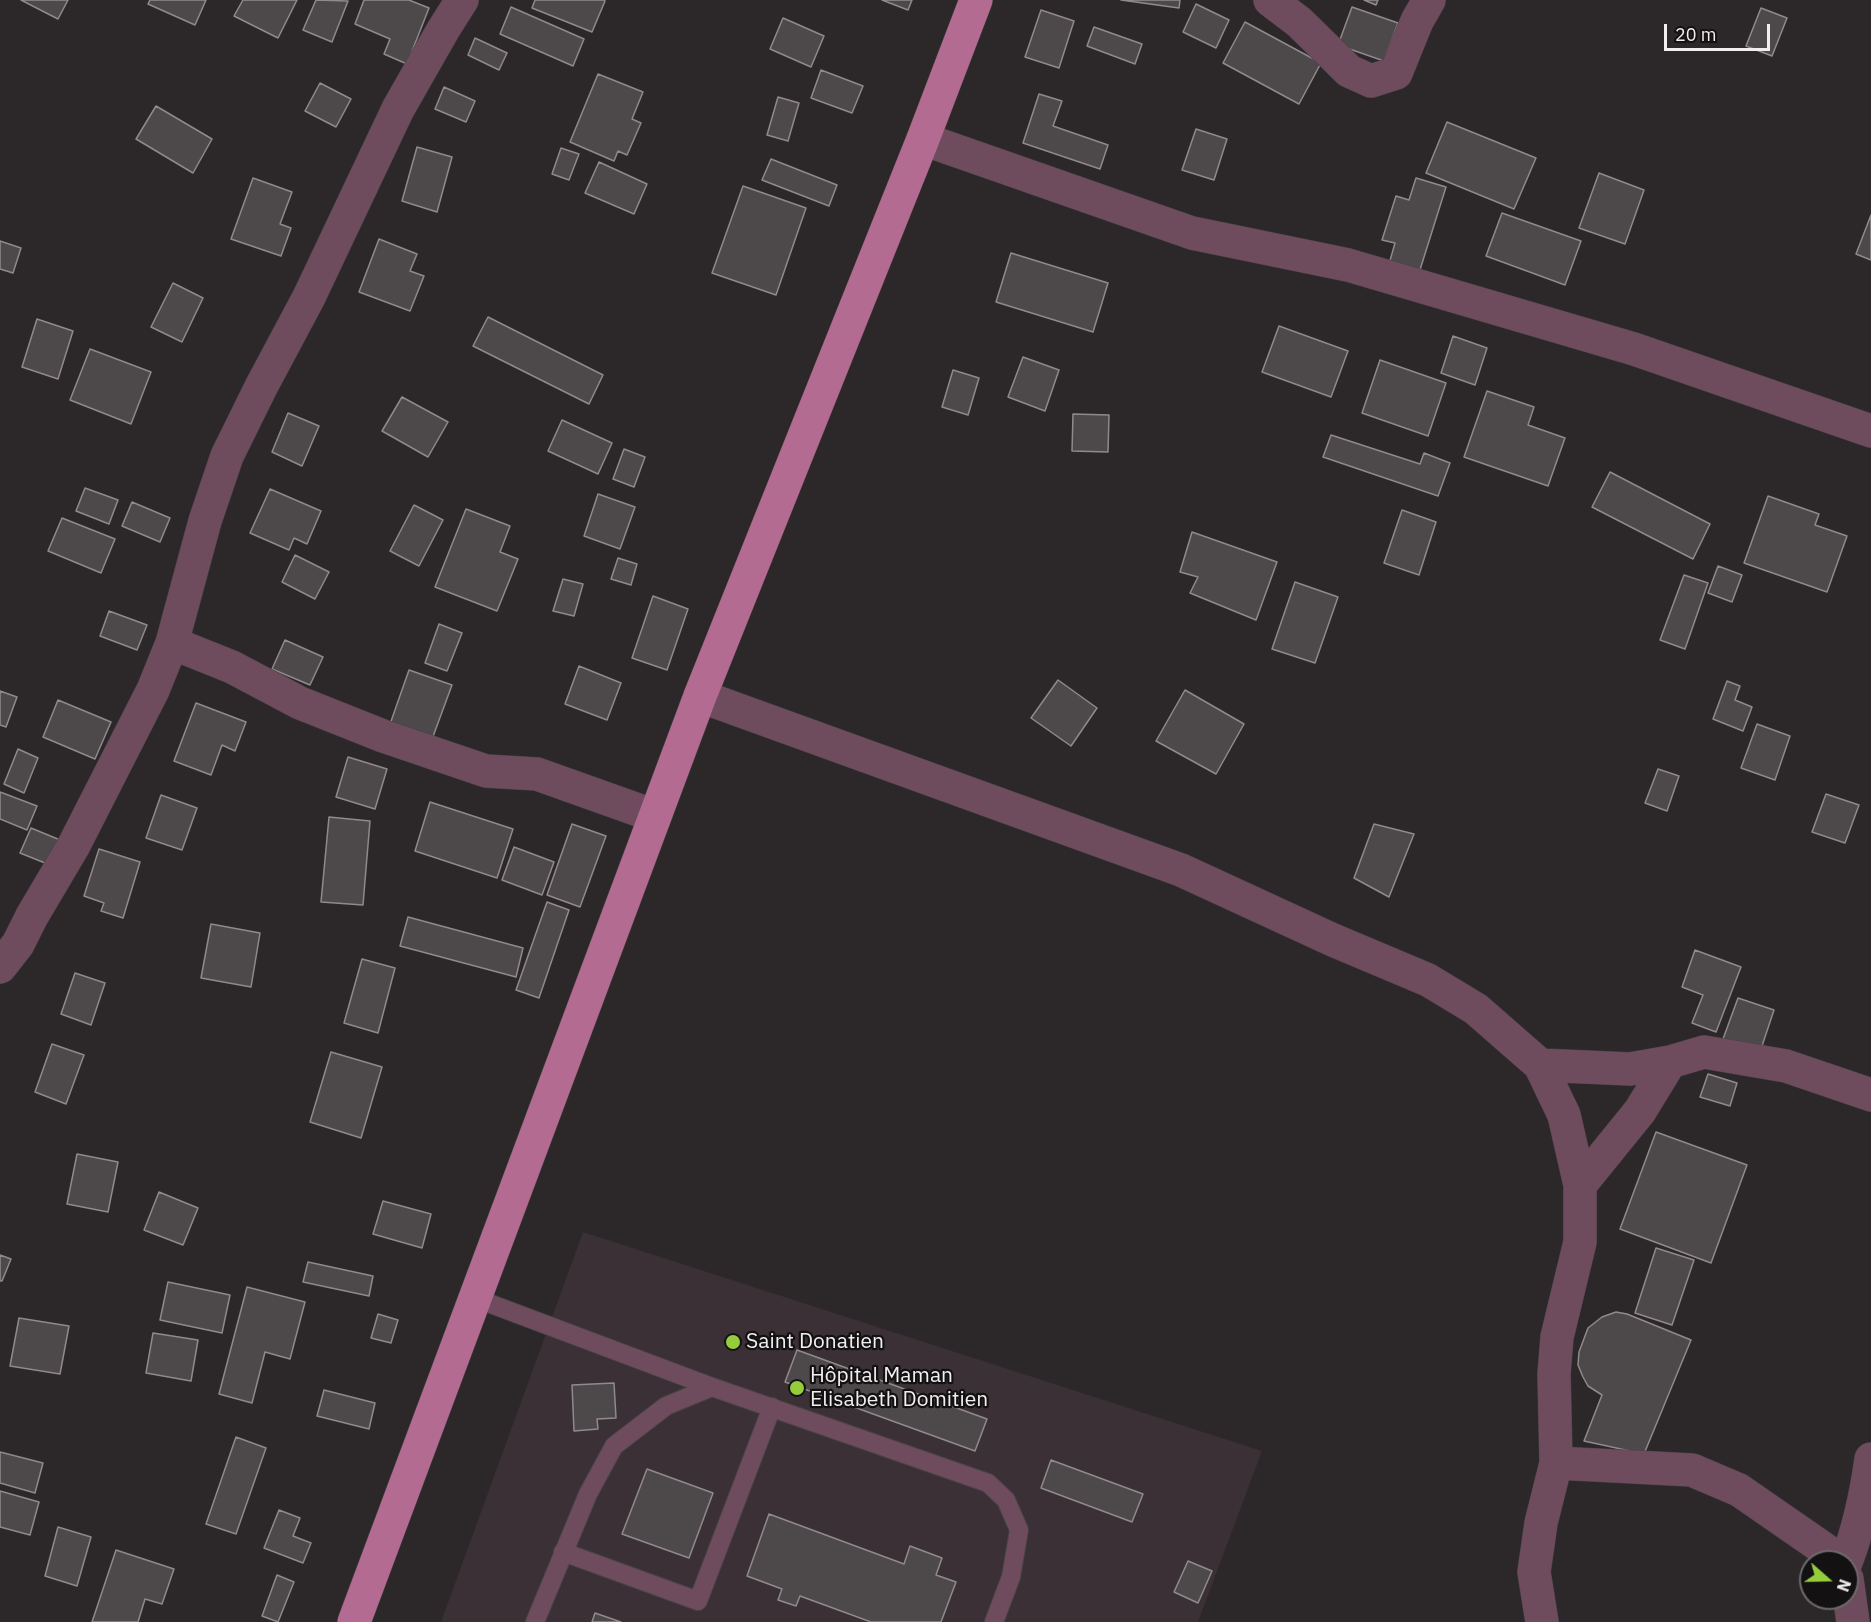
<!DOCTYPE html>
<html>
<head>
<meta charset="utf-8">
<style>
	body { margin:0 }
	#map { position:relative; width:1871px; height:1622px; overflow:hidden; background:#2c2729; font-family:"IBM Plex Sans",sans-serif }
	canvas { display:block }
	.north { position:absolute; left:1799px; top:1550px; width:60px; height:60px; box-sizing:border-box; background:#131112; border:2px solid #6c696a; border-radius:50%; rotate:110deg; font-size:16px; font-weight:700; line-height:24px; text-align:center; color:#f1eeef }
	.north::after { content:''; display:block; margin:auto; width:21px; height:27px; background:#94cc3c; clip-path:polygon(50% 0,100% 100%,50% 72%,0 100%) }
	.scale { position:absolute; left:1664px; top:24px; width:106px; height:27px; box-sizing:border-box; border:3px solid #f1eeef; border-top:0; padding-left:8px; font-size:18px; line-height:21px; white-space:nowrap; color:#f1eeef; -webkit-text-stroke:4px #131112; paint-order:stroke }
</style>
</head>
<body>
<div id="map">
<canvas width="1871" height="1622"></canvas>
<div class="north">N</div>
<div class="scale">20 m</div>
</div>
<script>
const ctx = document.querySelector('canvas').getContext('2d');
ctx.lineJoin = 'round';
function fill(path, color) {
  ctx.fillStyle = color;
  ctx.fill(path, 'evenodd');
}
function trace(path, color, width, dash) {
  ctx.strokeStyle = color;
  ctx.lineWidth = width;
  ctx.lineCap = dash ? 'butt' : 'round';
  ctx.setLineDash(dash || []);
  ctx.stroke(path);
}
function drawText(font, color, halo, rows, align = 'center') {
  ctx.font = font + ' "IBM Plex Sans",sans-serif';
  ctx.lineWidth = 4.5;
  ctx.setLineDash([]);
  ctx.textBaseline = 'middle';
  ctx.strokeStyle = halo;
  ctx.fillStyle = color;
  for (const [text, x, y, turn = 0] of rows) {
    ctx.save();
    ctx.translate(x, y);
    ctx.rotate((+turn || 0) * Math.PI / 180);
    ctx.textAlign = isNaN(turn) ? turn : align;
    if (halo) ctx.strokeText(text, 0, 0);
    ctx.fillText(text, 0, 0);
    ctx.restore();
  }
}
fill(new Path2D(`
	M583,1232L1262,1451L1198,1622H441Z`), '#3a3035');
const building = new Path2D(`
	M21,0H68L58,19Z
	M150,0H206L195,25L148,4Z
	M243,0H297L278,38L234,16Z
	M316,0L348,1L332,42L303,30Z
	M364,0H409L429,8L407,64L384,54L390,39L355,24Z
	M535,0H604L605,1L592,32L532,8Z
	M882,0H912L908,10Z
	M1121,0H1180L1179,8Z
	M1364,0H1378L1376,5Z
	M1196,4L1229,20L1216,48L1183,32Z
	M511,7L584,39L573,66L500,34Z
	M1352,7L1398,23L1384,61L1338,45Z
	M1761,8L1787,18L1772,56L1746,46Z
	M1041,10L1074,21L1059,68L1025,57Z
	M783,18L824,36L811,67L770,49Z
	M1245,22L1321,63L1299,104L1223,63Z
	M1094,27L1142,44L1135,64L1087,46Z
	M475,38L507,53L499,70L468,55Z
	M821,70L863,86L852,113L811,98Z
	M598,74L643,92L632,119L641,123L627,155L618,151L614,161L570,142Z
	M320,83L351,99L336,127L305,111Z
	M444,87L475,101L466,122L435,109Z
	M1039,94L1062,101L1053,126L1108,145L1100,169L1023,143Z
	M778,97L799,103L788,141L767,135Z
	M156,106L212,139L193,173L136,139Z
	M1447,122L1536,158L1514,209L1426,173Z
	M1196,129L1227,139L1214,180L1182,170Z
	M417,147L452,157L437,212L402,201Z
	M561,148L579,154L569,180L552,174Z
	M771,159L837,185L829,206L762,180Z
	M599,162L647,184L634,214L585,193Z
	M1599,173L1644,190L1625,244L1579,228Z
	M253,178L292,192L280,224L291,228L281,256L231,239Z
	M1416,178L1446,187L1419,273L1389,264L1395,243L1382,240L1396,196L1409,200Z
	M743,186L806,208L776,295L712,273Z
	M1502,213L1581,241L1565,285L1486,256Z
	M1871,215V260L1856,254Z
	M379,239L417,254L410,271L424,276L410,311L359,292Z
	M0,241L21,248L13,273L0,269Z
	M1011,253L1108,283L1093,332L996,302Z
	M173,283L203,298L182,342L151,327Z
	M488,317L603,375L589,404L473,346Z
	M37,319L73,331L58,379L22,367Z
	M1279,326L1348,351L1331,397L1262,372Z
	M1453,336L1487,348L1475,385L1441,373Z
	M90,349L151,372L131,424L70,400Z
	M1023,357L1059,370L1045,411L1008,397Z
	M1380,360L1446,383L1428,436L1362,413Z
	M953,370L979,378L968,415L942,407Z
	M1487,391L1534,407L1528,425L1565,438L1548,486L1464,457Z
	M402,397L448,422L428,457L382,431Z
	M288,413L319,426L302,466L272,452Z
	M1073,414L1109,415L1108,452L1072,451Z
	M562,420L612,443L598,474L548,451Z
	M1331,435L1420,464L1424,453L1450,463L1438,496L1323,457Z
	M624,449L645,457L634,487L613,479Z
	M1610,472L1710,524L1693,559L1592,507Z
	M85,488L118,500L109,524L76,511Z
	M270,489L321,511L307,544L294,538L289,550L250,533Z
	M598,494L635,507L620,549L584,536Z
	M1768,496L1819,514L1815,525L1847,536L1827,592L1744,563Z
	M132,502L170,518L160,542L122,526Z
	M414,505L443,520L419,566L390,551Z
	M466,509L510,526L500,552L518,559L497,611L435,587Z
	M1402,510L1436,522L1419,575L1384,563Z
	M62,518L115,539L101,573L48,551Z
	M1192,532L1277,562L1256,620L1190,593L1198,577L1180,572Z
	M295,555L329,572L315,599L282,582Z
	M618,558L637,564L631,585L611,579Z
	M1718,566L1742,575L1732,602L1708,593Z
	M1684,575L1708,583L1685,649L1660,640Z
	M563,579L583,584L574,616L553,611Z
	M1295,582L1338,597L1315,663L1272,649Z
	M653,596L688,609L667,670L632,658Z
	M109,611L147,625L137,650L100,636Z
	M439,624L462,633L447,671L425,663Z
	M285,640L323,657L310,685L272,669Z
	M579,666L621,683L607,720L565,704Z
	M409,670L452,685L431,742L389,727Z
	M1058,680L1097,708L1071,746L1031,718Z
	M1727,681L1740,686L1735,700L1752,707L1743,731L1713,719Z
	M1185,690L1244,724L1216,774L1156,741Z
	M0,691L17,697L6,727L0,725Z
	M58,700L111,722L95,759L43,737Z
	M196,703L246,722L235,751L222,745L211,775L174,761Z
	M1757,724L1790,736L1775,780L1741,768Z
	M18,749L38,758L24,793L4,784Z
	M348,757L387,769L375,809L336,797Z
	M1658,769L1679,776L1667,811L1645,803Z
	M0,792L37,806L27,830L0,819Z
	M1826,794L1859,805L1845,843L1812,832Z
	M161,795L197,808L182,850L146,838Z
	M430,802L513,829L497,878L415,851Z
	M329,817L370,821L363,905L321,902Z
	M572,824L606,836L580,907L547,895Z
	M1374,824L1414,834L1389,897L1354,878Z
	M31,828L65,842L55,867L20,853Z
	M514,847L554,862L542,895L502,880Z
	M99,849L140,862L123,918L101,911L104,903L84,896Z
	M547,902L569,910L539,998L516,990Z
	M408,917L523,948L516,977L400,946Z
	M211,924L260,933L251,987L201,978Z
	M1695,950L1741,967L1716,1032L1692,1023L1703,995L1682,987Z
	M362,959L395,968L378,1033L344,1023Z
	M75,973L105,983L91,1025L61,1014Z
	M1738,998L1774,1010L1760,1052L1723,1039Z
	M52,1044L84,1055L66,1104L35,1092Z
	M331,1052L382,1067L361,1138L310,1122Z
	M1708,1074L1737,1083L1730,1106L1700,1097Z
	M1656,1132L1747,1165L1711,1263L1620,1229Z
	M77,1154L118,1162L108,1212L67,1204Z
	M159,1192L198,1208L183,1245L144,1230Z
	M383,1201L431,1214L422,1248L373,1234Z
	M1656,1248L1694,1260L1672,1325L1635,1313Z
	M0,1255L11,1259L2,1281H0Z
	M308,1262L373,1276L369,1296L303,1282Z
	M168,1282L230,1295L222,1333L160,1320Z
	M247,1287L305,1302L290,1359L265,1352L252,1403L219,1394Z
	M1616,1312L1627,1314L1691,1340L1644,1454L1584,1441L1602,1395L1588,1386L1583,1377L1578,1365L1579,1352L1588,1328L1602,1317Z
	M378,1314L398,1320L391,1343L371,1338Z
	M19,1318L69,1326L60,1374L10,1366Z
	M153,1333L198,1340L191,1381L146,1373Z
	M797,1350L987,1419L975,1451L785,1382Z
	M614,1383L616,1418L597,1419L598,1429L574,1431L572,1385Z
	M324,1390L375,1403L369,1429L317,1416Z
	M236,1437L266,1448L236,1534L206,1524Z
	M0,1452L43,1463L35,1493L0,1483Z
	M1051,1460L1143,1494L1132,1522L1041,1488Z
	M647,1469L713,1493L689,1558L622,1534Z
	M0,1491L39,1502L30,1535L0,1527Z
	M279,1510L300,1518L293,1536L311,1543L303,1563L264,1548Z
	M769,1514L904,1564L910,1546L942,1558L936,1575L956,1582L941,1622H871L800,1596L796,1606L778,1600L782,1589L747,1576Z
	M58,1527L91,1537L77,1586L45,1576Z
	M116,1550L174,1569L162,1604L145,1599L138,1622H92Z
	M1188,1561L1212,1571L1198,1603L1174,1592Z
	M277,1575L294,1582L278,1622L262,1616Z
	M595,1613L621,1622H592Z`);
fill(building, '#4d484a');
trace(building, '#908a8d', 1.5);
const lane = new Path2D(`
	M475,1298L712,1387
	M563,1552L698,1601L772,1407
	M535,1622L588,1494L614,1446L666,1406L712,1387L988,1483L1006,1500L1019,1530L1011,1577L994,1622`);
const street = new Path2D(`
	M1270,0L1299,22L1349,71L1371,81L1396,73L1417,21L1429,0
	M923,139L1192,233L1348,265L1634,349L1871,431
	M172,643L232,667L300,703L383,736L486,771L537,774L655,816
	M700,696L1181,870L1333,940L1428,980L1476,1009L1540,1065L1564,1115L1580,1185V1242L1557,1337L1554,1374L1556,1463L1541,1523L1534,1572L1542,1622
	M0,967L18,944L32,916L74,845L153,690L172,643L205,521L227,456L261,387L309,297L398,109L443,30L462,0
	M1540,1065L1630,1069L1670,1062L1704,1052L1786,1066L1871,1095
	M1580,1185L1640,1111L1670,1062
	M1556,1463L1692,1470L1739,1490L1843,1562
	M1846,1562C1859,1528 1866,1495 1871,1459
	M1847,1579L1853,1622`);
const primary = new Path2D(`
	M354,1622L700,696L923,139L976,0`);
trace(lane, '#484345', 20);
trace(street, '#484345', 34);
trace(primary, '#484345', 34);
trace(lane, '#6f4b5e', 18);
trace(street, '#6f4b5e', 33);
trace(primary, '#b46b92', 33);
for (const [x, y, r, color] of [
	[733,1342,8,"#94cc3c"],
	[797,1388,8,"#94cc3c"]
]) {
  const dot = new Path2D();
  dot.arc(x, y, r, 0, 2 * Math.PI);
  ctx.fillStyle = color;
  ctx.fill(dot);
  trace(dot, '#131112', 2);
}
drawText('21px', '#f1eeef', '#131112', [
	["Saint Donatien",746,1342],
	["Hôpital Maman",810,1376],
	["Elisabeth Domitien",810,1400]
], 'left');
</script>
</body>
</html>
